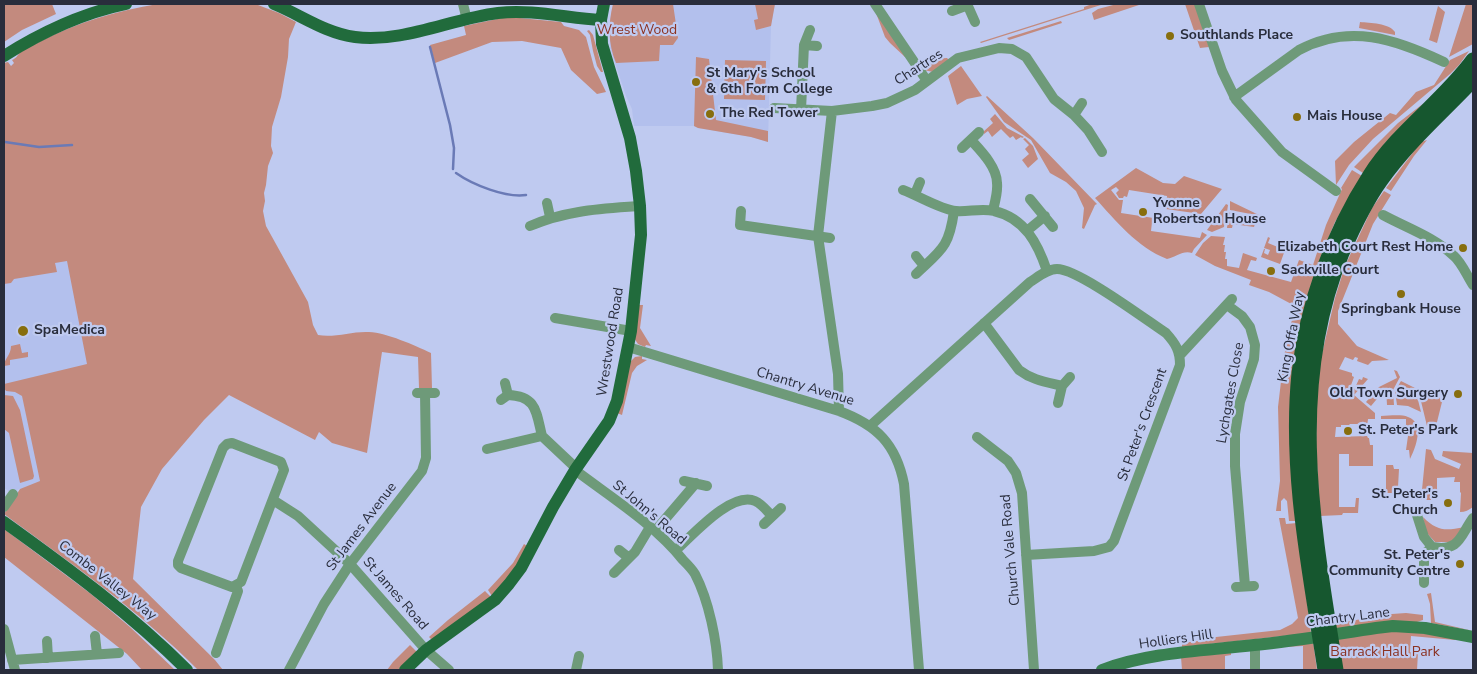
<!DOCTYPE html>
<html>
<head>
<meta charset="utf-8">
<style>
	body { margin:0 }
	#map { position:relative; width:1477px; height:674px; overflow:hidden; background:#bfcaf0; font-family:"Nunito Sans",sans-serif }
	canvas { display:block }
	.frame { position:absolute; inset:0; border:5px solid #292d3c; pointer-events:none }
</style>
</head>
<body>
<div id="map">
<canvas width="1477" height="674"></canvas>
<div class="frame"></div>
</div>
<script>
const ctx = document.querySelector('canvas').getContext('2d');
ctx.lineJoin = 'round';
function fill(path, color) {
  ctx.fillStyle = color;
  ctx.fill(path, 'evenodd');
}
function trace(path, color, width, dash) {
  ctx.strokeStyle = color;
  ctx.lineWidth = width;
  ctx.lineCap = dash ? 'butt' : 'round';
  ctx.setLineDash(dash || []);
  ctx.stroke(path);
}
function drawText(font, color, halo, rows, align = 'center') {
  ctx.font = font + ' "Nunito Sans",sans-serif';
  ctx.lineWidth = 4.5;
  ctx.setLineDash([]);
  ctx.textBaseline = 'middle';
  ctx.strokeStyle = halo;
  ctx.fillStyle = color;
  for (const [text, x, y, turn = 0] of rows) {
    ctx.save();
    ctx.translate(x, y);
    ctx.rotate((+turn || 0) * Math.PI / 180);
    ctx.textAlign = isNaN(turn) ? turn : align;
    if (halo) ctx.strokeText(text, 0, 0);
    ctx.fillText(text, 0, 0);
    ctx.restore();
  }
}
fill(new Path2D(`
	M613,4H775L771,26L768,142L751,137L698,128L694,126H634L632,109L626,96L610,48V21Z
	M4,77L48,154L90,372L76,491L20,489L10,492L4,488Z`), '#b3c0ed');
fill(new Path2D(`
	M4,4H52L56,14L22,30L4,42Z
	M158,4L258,5L279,13L296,22L289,39L288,57L281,97L272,127L271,146L273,153L268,166L266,185L264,193L265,201L263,211L266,226L308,302L313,325L318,335C335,338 352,331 369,332C387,333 414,345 431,353L432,388H419L418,357L382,352L367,453L332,443L319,432L315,440L229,395L204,420L162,469L141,507L133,579L215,660L223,670H198C140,611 70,563 4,514L20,489L40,481L22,396L15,392L6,391L4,388V384L87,364L67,261L55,263L57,272L14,279L11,283L4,284V63L8,62L11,66L14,63L12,60C17,58 17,55 21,52C26,48 35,44 41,41C78,22 117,11 158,4Z
	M613,4H673L678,38L673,45H660L659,61L616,63C608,44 608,24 613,4Z
	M755,4H775L771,26L756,30L754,20L758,19Z
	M1092,4H1104L981,43L980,42L1084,9V7Z
	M1117,4H1142L1094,20L1092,13L1098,9Z
	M1185,4H1195L1209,47L1200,48Z
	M1466,4H1473V44L1449,57Z
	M1438,6L1445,12L1437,43L1429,40Z
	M876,13L907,56L905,57L890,43L885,37Z
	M502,18H520L561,22L564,26L579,30L586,37L594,67L606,92L597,94L571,70L561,48L522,41L492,42L435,63L430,45L466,35L464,26Z
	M1061,21L1062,23L1009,40L1007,38Z
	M1360,22C1370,23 1389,23 1395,32V35L1359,28Z
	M589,30L593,35L603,72H601L597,66L593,51L590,35L587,31Z
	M1469,51L1459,65L1450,74L1373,139L1349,165L1336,185L1335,161L1354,142L1390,113L1396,115L1416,92L1434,85L1450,60Z
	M696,57L709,59L716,120L768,131V142L751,137L698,128L694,126Z
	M947,58L949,60L933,72L924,70L918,60Z
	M725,60L766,61L765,100L724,99Z
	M961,66L982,96L967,99L957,105L948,76Z
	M987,96L1033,138L1097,204L1095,205L1084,229L1082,228L1084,208L1076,191L1066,182L1050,173L1031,140L1004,122L986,97Z
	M1424,103L1385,143L1363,173L1354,167L1398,123Z
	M995,114L1007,128L1024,137L1022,138L1021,137L1016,140L1013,136L1010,138L1001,129L992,137L988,131L984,134L983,132L993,123L990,119Z
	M1025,138L1033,146L1038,159L1028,168L1022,160L1029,154L1025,149L1029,145L1023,139Z
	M1427,140L1414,156L1391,191L1386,188L1421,142Z
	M1136,168L1163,183L1175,184L1184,176L1222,189L1201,214L1166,209L1167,196L1129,190L1127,197L1124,196L1123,198H1119L1116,193L1119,190L1116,187L1111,190L1119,200H1123L1121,213L1160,219V223L1152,222L1151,231L1200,238L1202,232L1207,235L1194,249L1192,253C1183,250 1176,257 1167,259C1137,247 1116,221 1095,198Z
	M1352,170L1362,176L1335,222L1321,256L1297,521H1289L1287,501L1284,498L1281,501V511H1276L1280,481L1278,407L1284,356L1295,306L1269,292L1249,285L1251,280L1215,266L1195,255L1203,243L1211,236L1225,237L1223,245H1225L1224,252H1226L1225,259H1227V266L1239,268L1243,253L1257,258L1256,261L1251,260L1247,270L1291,282L1299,260L1313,265L1326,225L1342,189L1341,188Z
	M1384,191L1391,195L1373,224L1338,311V324L1357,346L1389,360L1372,361L1368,365L1357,361L1358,358L1355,357L1353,360L1345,357L1339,369L1352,373V376L1354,377L1350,388L1354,390L1359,379L1362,380L1363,377L1368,379L1354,395L1375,413V419H1368L1367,427H1360V424H1350L1349,425H1341V427H1336L1335,437L1367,436L1368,438H1369L1370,445H1373V466H1349V454H1339V507H1355L1356,498H1359L1358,513H1343L1342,515L1320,516L1316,447L1317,375L1335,298L1345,266L1372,208Z
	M1230,201L1261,216L1230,210Z
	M1226,204L1228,205L1227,212L1231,213L1225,217L1224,227L1212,232L1207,230Z
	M1235,214L1257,218L1254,227L1233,224L1232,228H1227L1228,218Z
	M1268,237L1270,238L1268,243L1285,250L1280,264L1261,257L1264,249H1265L1264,253L1268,255L1270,250L1264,248Z
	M638,305H643L640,328L651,346L646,345L645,347L638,344L634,338Z
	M20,344L22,353L28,352V357L10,360V365L4,366C4,359 11,355 11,346Z
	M642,356V359L647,360L637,366L632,373L622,415L617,413L630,362L635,357Z
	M1394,370L1397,371L1400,377L1393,390L1394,405H1387L1386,388L1371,406L1366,402L1379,387L1397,378Z
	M1401,381L1415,388L1421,412L1408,406L1397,405L1395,391Z
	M1419,393L1439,397L1442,402L1436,426H1427Z
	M4,395L13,396L20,410L34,476L33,479L20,483L9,433L4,429Z
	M1381,416C1389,416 1401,414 1408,417C1425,423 1416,447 1410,459L1409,450H1406L1408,436L1406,435V419H1381Z
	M1426,449L1431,450L1435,459L1459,469L1461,464L1442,456L1443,451L1473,453V507C1469,510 1465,512 1460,512L1461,493L1460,492V482H1454L1455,477L1437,478V496H1431V500H1421Z
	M1386,465H1393L1394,469H1399L1398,487H1393V493H1386Z
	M1423,517C1437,531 1445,531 1464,527L1453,542H1435L1426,532Z
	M1279,518H1285L1286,524L1297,523L1311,633L1182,647V643L1198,641L1207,638L1280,630L1292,624L1298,618Z
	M4,529L91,594L130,627L175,670H142L127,654L4,557Z
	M524,544L527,546L516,568L492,596L488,590L513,563Z
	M485,591L491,597L432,640L429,637L448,620Z
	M1431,593L1435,622L1473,631L1431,623L1430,604L1427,594Z
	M1406,613L1423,615V620L1417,622L1336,629L1335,624L1338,623L1392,614Z
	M1393,629L1455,638V640L1411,636L1410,652L1418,653L1417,670H1342L1337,637Z
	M1313,641L1317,670H1303V646L1284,647Z
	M410,645L417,652L398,670H387L393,662Z
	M1231,653V655L1225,656V670H1182L1181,657Z`), '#c38a7e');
trace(new Path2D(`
	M430,47L450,125L454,148L453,169
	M5,142L39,147L72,145
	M456,173C473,185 506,198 526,195`), '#6a7ab6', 2.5);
trace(new Path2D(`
	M463,4L467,20
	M875,4L927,81
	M967,4L975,22
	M1199,4L1222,71L1236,100L1282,152L1336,191
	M952,11L968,5
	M804,45L817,46
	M1234,97L1299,50C1349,23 1395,39 1444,62
	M774,108L832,111L872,106L887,103L915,90L958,58L999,48L1012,49L1026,57L1054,99L1074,115L1088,130L1102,152
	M801,110L804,45L810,30
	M832,111L818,236L838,374L839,411
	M1074,115L1082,103
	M971,140C981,151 997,167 997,183C998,192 995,202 993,210
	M962,148L979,132
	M903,190C917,195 942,210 956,211C968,212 982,208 994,211C1025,218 1038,244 1047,271
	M915,194L920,182
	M1030,199L1053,227
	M547,203L550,217
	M741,211L740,225L830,238
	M1383,215C1407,228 1434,237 1454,256C1462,263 1467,276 1473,285
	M530,226C567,210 601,209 640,206
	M1028,230L1045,216
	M916,256L924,266
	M916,274C941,250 949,248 954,211
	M1227,305L1242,316L1250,327L1255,345L1254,359L1240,402L1235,434V466L1245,586
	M555,318L631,331
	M984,323L1019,370C1032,380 1046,382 1062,386
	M628,347L839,411C877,425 896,444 904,484L919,670
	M1180,355L1232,299
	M505,383L508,395
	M417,393H435
	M501,400L508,395C537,396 536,412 542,436
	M1058,403L1062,386L1070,377
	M870,426L1030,282C1038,277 1047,269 1057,269C1078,269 1145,319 1166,333C1176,344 1180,351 1180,365L1114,541L1109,547L1094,551L1026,555
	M977,437L1008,461L1016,473L1022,493L1034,670
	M232,443L281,462L284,470L241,582L232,587L181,568L178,565V561L223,448L227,444Z
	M487,449L542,436L576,468
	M575,470C612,498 654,524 683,560C687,564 692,569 695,574C709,601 717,641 718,670
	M684,481L707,486
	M273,500L298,516L350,564L426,650L449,670
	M4,507L13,494
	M1416,512L1424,537L1432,547
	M764,524L781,508
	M655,531L696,483
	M619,550L629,558
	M676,550C692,536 731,491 755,501C762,504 767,511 772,516
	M614,573L635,552L650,527
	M1424,583V554L1432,547C1460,552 1460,536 1473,518
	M1236,587L1254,586
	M4,629L15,670
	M95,636L97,654
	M47,641L48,658
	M216,653L238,591L236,586
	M12,660L119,653
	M289,670L324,604L350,564L422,471L426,458L425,393
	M576,670L579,656
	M1255,670V645`), '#6e9a79', 10);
trace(new Path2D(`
	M1102,670C1150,652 1203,651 1254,645C1295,641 1335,634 1376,628L1393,626L1425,628L1473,637`), '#398151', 12);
trace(new Path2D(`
	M274,4C301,15 325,33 355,37C403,43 450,19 498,13C532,9 567,18 601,20
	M4,56C42,32 83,13 126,4
	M4,522C68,568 131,614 187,670
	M405,670L426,650L495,600L509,584L521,568L553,507L575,470L609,421L617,401L631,331L641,235L640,206L636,171L630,138L602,44L601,20L604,4`), '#216b3c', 12);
trace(new Path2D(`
	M1325,670C1310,573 1289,472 1299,373C1307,304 1332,234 1370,175C1398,131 1442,102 1473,60
	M1336,670C1314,531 1286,389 1342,253C1353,228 1365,202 1381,180C1408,142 1442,113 1473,80`), '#16572f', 15);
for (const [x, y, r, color] of [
	[1170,36,5,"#876e0e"],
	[696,82,5,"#876e0e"],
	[710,114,5,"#876e0e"],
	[1297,117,5,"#876e0e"],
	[1143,212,5,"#876e0e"],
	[1463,248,5,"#876e0e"],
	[1271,271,5,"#876e0e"],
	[1401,294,5,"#876e0e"],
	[23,331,6,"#876e0e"],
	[1458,394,5,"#876e0e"],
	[1348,431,5,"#876e0e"],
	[1448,503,5,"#876e0e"],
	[1460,564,5,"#876e0e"]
]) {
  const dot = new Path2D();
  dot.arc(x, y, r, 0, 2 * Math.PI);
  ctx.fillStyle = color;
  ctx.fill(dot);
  trace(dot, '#bfcaf0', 2);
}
drawText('14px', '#8b3323', '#bfcaf0', [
	["Wrest Wood",637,31],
	["Barrack Hall Park",1385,653]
]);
drawText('bold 14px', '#292d3c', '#bfcaf0', [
	["Southlands Place",1180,36],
	["St Mary's School",706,74],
	["& 6th Form College",706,90],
	["The Red Tower",720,114],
	["Mais House",1307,117],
	["Yvonne",1153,204],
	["Robertson House",1153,220],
	["Elizabeth Court Rest Home",1453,248,"right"],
	["Sackville Court",1281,271],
	["Springbank House",1401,310,"center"],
	["SpaMedica",34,331],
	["Old Town Surgery",1448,394,"right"],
	["St. Peter's Park",1358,431],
	["St. Peter's",1438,495,"right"],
	["Church",1438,511,"right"],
	["St. Peter's",1450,556,"right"],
	["Community Centre",1450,572,"right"]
], 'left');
drawText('14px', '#292d3c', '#bfcaf0', [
	["Chartres",919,68,-33],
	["King Offa Way",1292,337,-79],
	["Wrestwood Road",611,342,-81],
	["Chantry Avenue",805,387,17],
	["Lychgates Close",1231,393,-80],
	["St Peter's Crescent",1143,425,-70],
	["St John's Road",649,513,40],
	["St James Avenue",362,527,-53],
	["Church Vale Road",1011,550,-95],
	["Combe Valley Way",107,581,38],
	["St James Road",395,594,49],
	["Chantry Lane",1348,618,-7],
	["Holliers Hill",1176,640,-8]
]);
</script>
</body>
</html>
